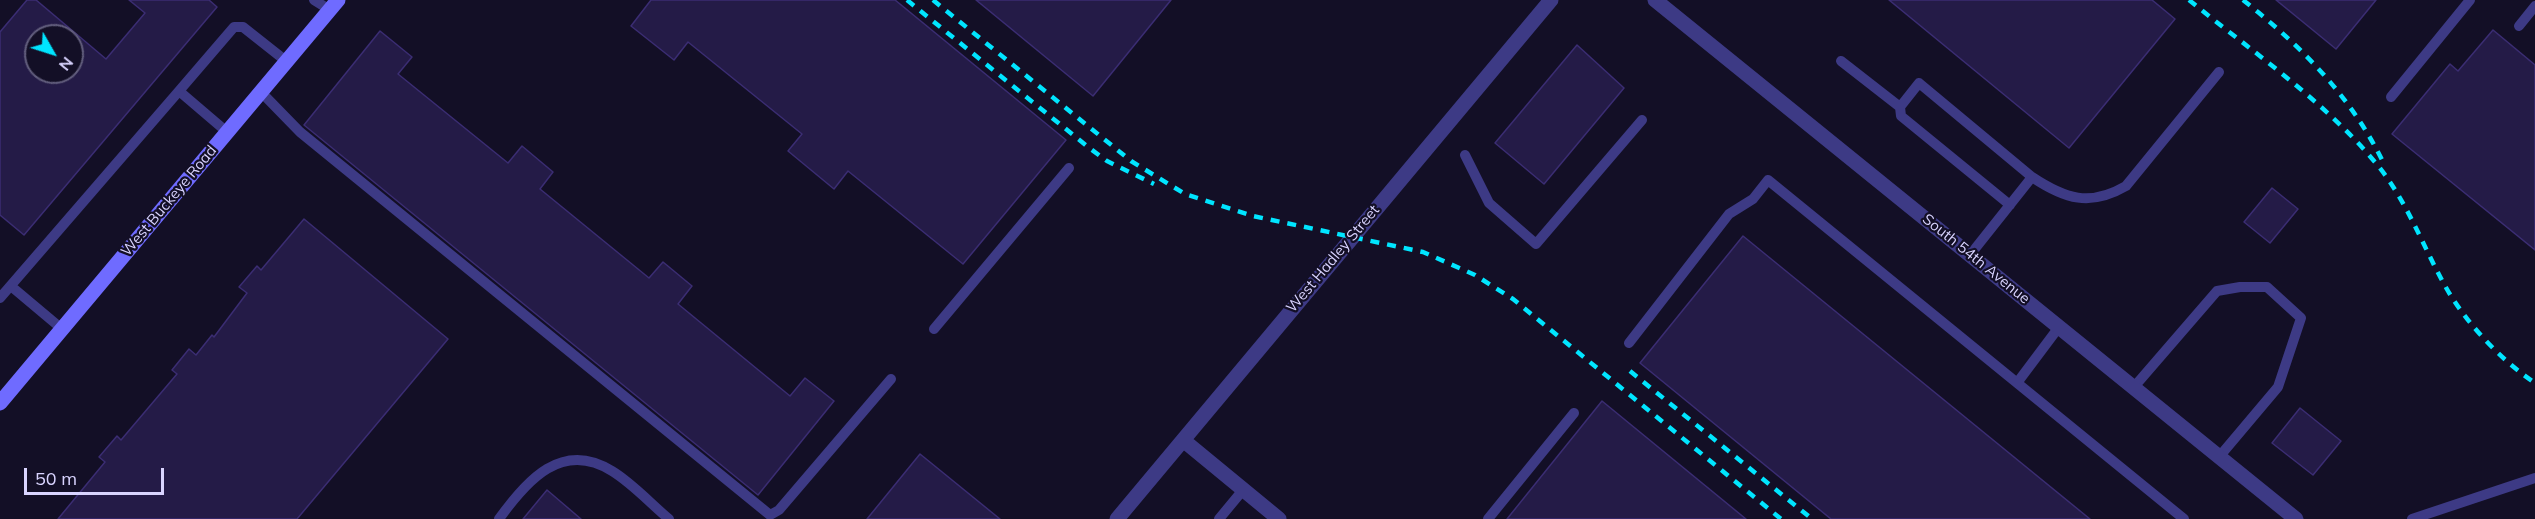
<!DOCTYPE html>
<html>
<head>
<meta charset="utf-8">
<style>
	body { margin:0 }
	#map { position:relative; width:2535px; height:519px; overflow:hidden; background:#130f26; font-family:Mulish,sans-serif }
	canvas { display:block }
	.north { position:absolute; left:24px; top:24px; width:60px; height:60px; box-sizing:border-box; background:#130f26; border:2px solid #625e7d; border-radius:50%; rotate:129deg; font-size:16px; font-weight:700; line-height:24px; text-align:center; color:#d9d4ff }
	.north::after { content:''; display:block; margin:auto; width:21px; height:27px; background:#00e5ff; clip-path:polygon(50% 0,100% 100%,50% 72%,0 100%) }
	.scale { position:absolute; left:24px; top:468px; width:140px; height:27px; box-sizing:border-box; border:3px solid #d9d4ff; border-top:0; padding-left:8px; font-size:18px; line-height:21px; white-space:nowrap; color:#d9d4ff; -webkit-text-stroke:4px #130f26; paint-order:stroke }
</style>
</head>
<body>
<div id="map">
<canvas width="2535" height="519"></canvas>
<div class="north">N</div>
<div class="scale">50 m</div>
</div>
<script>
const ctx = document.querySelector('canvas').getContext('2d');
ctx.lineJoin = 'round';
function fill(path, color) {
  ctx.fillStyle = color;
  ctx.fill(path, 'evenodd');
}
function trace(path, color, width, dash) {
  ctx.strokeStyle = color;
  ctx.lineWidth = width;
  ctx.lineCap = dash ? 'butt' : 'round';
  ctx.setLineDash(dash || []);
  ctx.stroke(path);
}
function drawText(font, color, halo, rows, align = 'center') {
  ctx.font = font + ' Mulish,sans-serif';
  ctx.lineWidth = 4.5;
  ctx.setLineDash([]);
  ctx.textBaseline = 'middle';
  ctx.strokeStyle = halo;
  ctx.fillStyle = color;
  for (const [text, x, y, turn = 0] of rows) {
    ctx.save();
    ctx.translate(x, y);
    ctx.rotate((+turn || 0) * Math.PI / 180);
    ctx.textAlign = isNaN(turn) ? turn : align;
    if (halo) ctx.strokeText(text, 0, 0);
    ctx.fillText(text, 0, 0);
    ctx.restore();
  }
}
const building = new Path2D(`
	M27,0H36L106,59L145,13L129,0H209L217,7L24,235L0,215V32ZM36,36H72V72H36Z
	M651,0H895L1066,140L963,264L848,171L834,189L788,151L802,134L688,42L674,60L631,26Z
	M976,0H1171L1093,96Z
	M1889,0H2152L2175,19L2069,148Z
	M2276,0H2376L2336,49Z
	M2493,30L2535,65V250L2392,134L2450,64L2458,71Z
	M380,31L412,57L398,74L508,163L522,146L553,172L540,189L649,278L663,262L692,286L678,304L790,396L805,378L834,401L758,495L304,125Z
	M1577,45L1624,88L1544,184L1495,143Z
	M2272,188L2298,209L2270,243L2244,222Z
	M304,219L448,339L297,519H58L105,462L99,457L117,436L121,440L177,374L172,370L189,349L196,355L212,335L214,337L247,293L239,287L257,266L261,270Z
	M1743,236L2090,519H1831L1640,363Z
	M1602,401L1746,519H1507Z
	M2300,408L2341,441L2313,475L2272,443Z
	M920,454L1000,519H867Z
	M547,490L581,519H523Z`);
fill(building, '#241b47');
trace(building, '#3b2d73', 1.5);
trace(new Path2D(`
	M314,0L330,10
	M2519,26L2535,6
	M1841,61L1900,107L1919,83L2032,177L1970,255
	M261,92L300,132L770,515L779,510L891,379
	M2391,97L2470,0
	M1900,107L1901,116L2010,205
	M227,132L179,91L234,27H243L286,61
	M1465,155L1489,203L1536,244L1642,120
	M2032,177C2065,199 2090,207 2126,186L2219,72
	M12,287L62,329
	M0,298L179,91
	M934,329L1069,168
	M1629,343L1729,214L1753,199L1768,180L2184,519
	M2017,383L2059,327
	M2134,387L2217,291L2240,287H2267L2301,318L2278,387L2219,457
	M499,519C527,480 562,440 612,471C632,483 651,504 669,519
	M1219,519L1243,490
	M1488,519L1574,413
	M2412,519L2535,478`), '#3d3a85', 10);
trace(new Path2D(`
	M1655,0L2296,519
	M1183,440L1279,519
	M1117,519L1551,0`), '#3d3a85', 15);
trace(new Path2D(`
	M0,403L338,0`), '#6f6bff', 15);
trace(new Path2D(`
	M907,0L1088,147L1107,161L1154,184
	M933,0L1131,161L1185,194L1253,216L1423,252L1475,275L1513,299L1781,519
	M2189,0C2249,49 2324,101 2374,161C2407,199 2423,248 2448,291C2469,326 2501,360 2535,383
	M2243,0C2300,45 2352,97 2384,164
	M1630,371L1812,519`), '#00e5ff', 4.5, [9, 8]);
drawText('15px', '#d9d4ff', '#130f26', [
	["West Buckeye Road",169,201,-50],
	["West Hadley Street",1333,259,-50],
	["South 54th Avenue",1976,259,39]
]);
</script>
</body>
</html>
